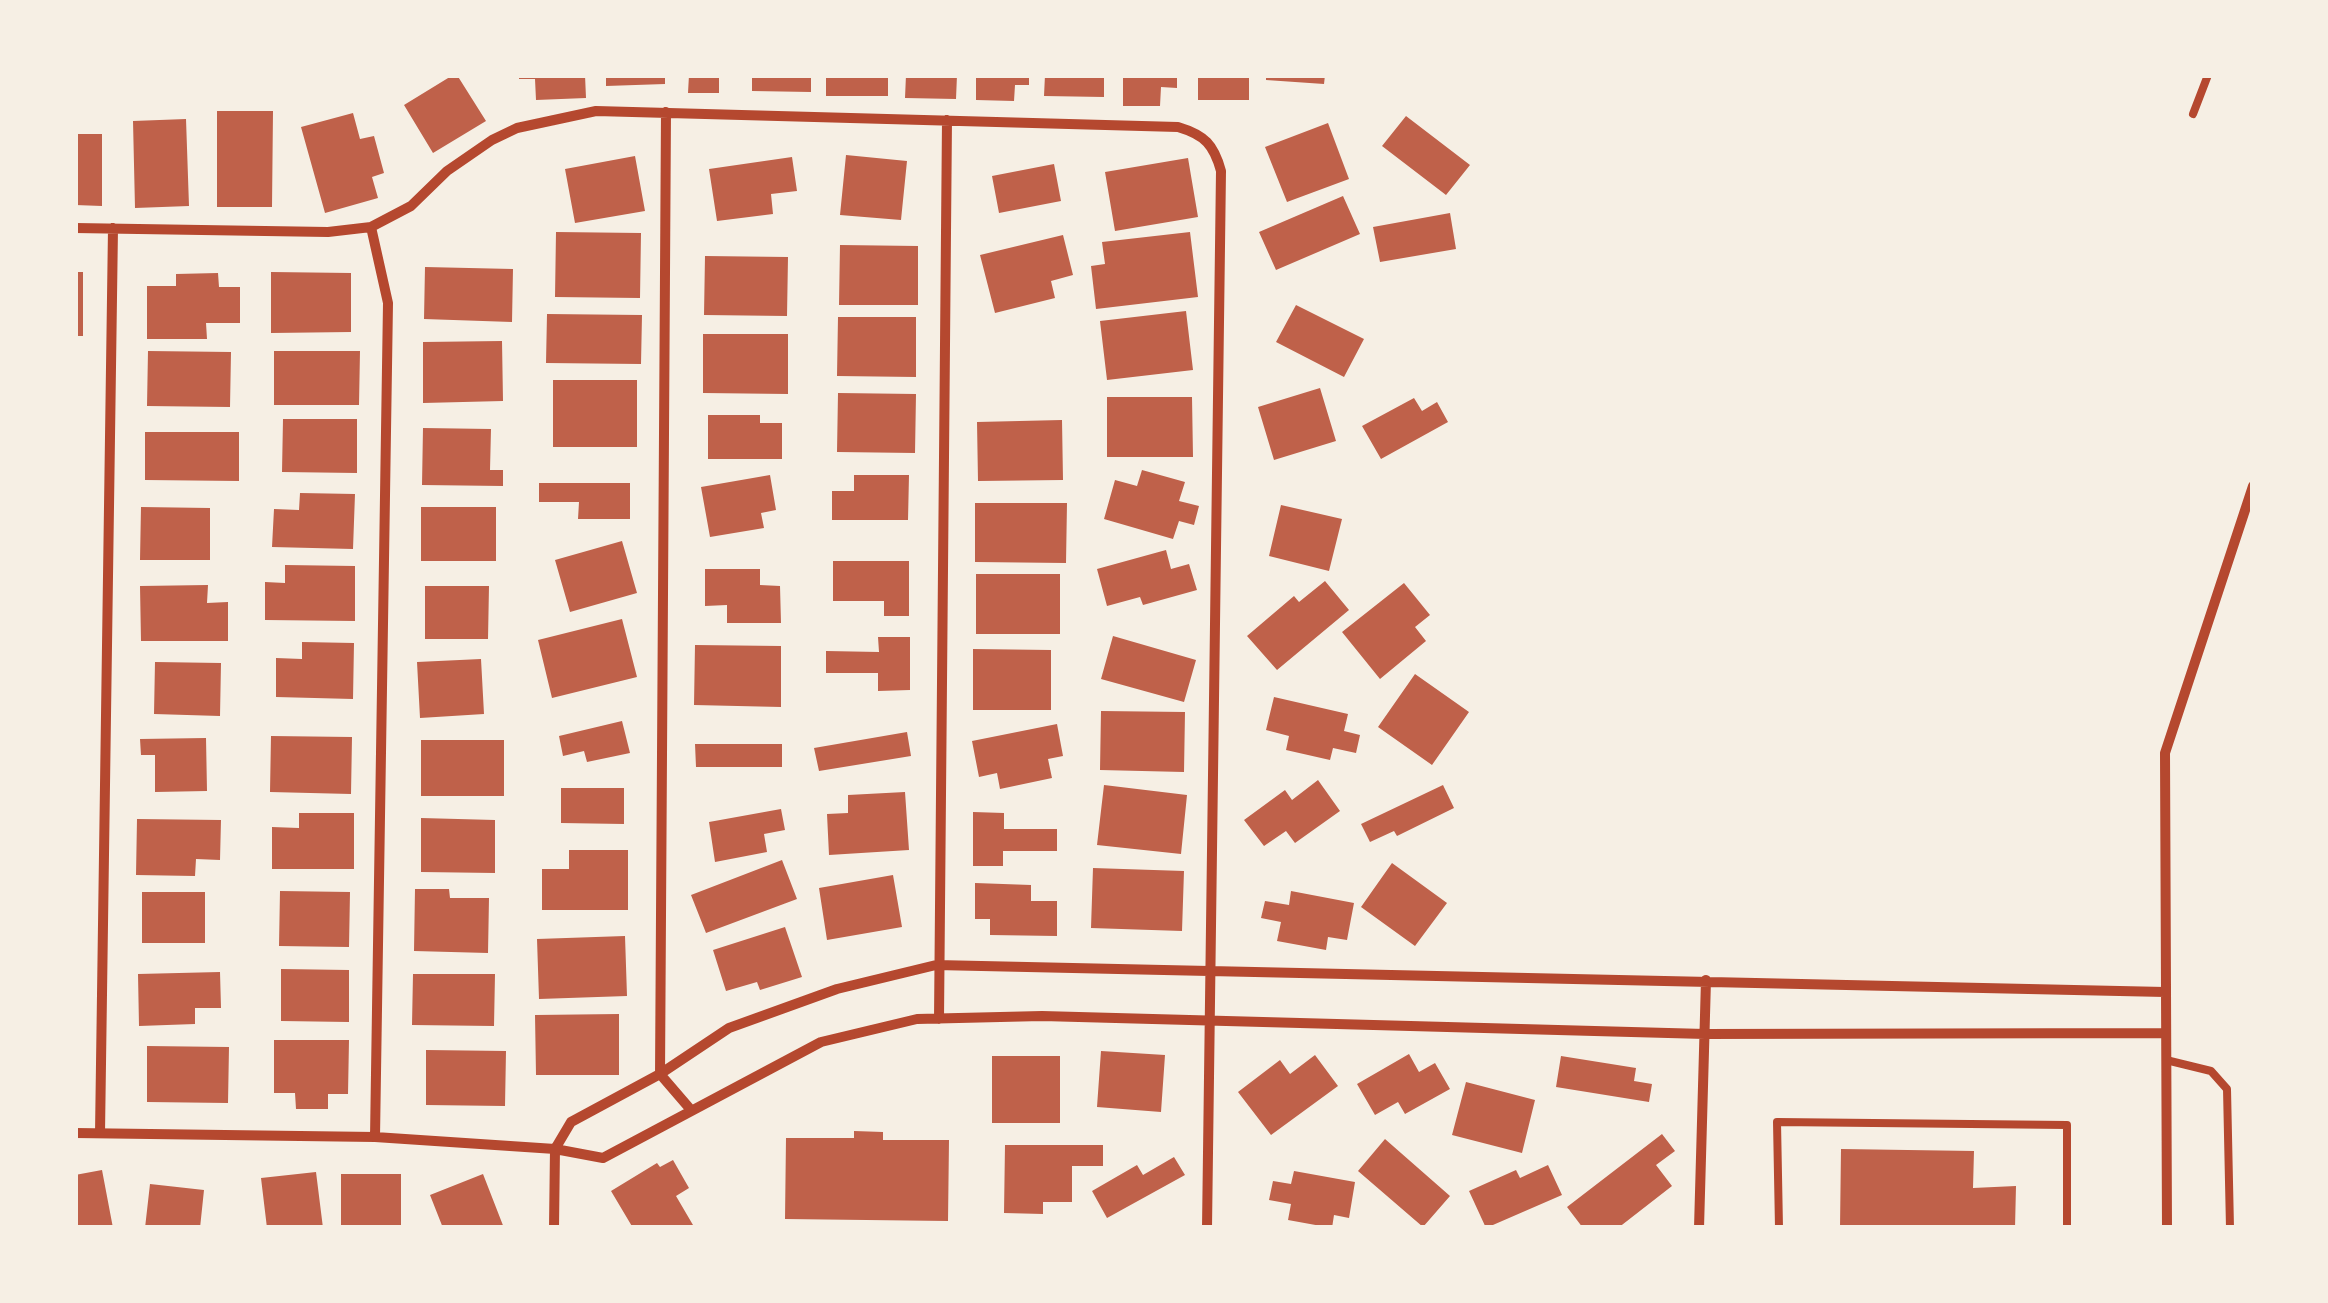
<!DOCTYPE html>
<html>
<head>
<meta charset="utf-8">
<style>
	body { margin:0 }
	#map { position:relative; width:2328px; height:1303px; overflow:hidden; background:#f6efe4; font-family:"Sofia Sans Condensed",sans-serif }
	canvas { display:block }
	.frame { position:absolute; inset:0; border:78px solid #f6efe4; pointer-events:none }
</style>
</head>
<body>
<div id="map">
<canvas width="2328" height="1303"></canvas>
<div class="frame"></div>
</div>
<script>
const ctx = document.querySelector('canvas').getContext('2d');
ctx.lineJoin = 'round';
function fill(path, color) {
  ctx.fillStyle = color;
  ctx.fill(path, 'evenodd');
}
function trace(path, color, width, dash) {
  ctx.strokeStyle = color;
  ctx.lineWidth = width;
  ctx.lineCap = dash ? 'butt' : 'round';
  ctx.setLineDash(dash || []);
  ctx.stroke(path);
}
fill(new Path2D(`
	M453,75H457L486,121L433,153L404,105Z
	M519,75H585L586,98L536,100L535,79H519Z
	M606,75H665V84L606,86Z
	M689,75H719V93H688Z
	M752,75H811V92L752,91Z
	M826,75H888V96H826Z
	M906,75H957L956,99L905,98Z
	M976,75H1029V85H1015L1014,101L976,100Z
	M1045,75H1104V97L1044,96Z
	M1123,75H1177V88L1161,87L1160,106H1123Z
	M1198,75H1249V100H1198Z
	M1266,75H1325L1324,84L1266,80Z
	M217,111H273L272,207H217Z
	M353,113L360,139L374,136L384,173L372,177L378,198L325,213L301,127Z
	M1406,116L1470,165L1446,195L1382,146Z
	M186,119L189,206L135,208L133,121Z
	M1328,123L1349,179L1287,202L1265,147Z
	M75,134H102V206L75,205Z
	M846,155L907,161L901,220L840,215Z
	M635,156L645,211L575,223L565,169Z
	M792,157L797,191L771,194L773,214L717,221L709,169Z
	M1188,158L1198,217L1115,231L1105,172Z
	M1054,164L1061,201L999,213L992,176Z
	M1343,196L1360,234L1276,270L1259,232Z
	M1450,213L1456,249L1380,262L1373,227Z
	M556,232L641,233L640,298L555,297Z
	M1190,232L1198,297L1096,309L1091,266L1105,264L1102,242Z
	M1063,235L1073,275L1051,281L1055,298L995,313L980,255Z
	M840,245L918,246V305H839Z
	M705,256L788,257L787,316L704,315Z
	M425,267L513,269L512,322L424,319Z
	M75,272H83V336H75Z
	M271,272L351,273V332L271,333Z
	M218,273L219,287H240V323H206L207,339H147V286H176V274Z
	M1296,305L1364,339L1344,377L1276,342Z
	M1186,311L1193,370L1107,380L1100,321Z
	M547,314L642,315L641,364L546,363Z
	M838,317H916V377L837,376Z
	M703,334H788V394L703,393Z
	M502,341L503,401L423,403V342Z
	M148,351L231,352L230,407L147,406Z
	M274,351H360L359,405H274Z
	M553,380H637V447H553Z
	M1320,388L1336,441L1274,460L1258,407Z
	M838,393L916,394L915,453L837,452Z
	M1107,397H1192L1193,457H1107Z
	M1414,398L1422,411L1437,402L1448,422L1381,459L1362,426Z
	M708,415H760V423H782V459H708Z
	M283,419H357V473L282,472Z
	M1062,420L1063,480L978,481L977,422Z
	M423,428L491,429L490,470H503V486L422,485Z
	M145,432H239V481L145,480Z
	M1142,470L1185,482L1179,501L1199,506L1194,525L1179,521L1173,539L1104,519L1115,480L1137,486Z
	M770,475L776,510L761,513L764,528L710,537L701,487Z
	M854,475H909L908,520H832V491H854Z
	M539,483H630V519H578L579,502H539Z
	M300,493L355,494L353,549L272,547L274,509L299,510Z
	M975,503H1067L1066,563L975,562Z
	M1281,505L1342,519L1329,571L1269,556Z
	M141,507L210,508V560H140Z
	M421,507H496V561H421Z
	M622,541L637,593L570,612L555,560Z
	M1166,550L1171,569L1189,564L1197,590L1143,605L1140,597L1107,606L1097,569Z
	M833,561H909V616H884V601H833Z
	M285,565L355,566V621L265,620V582L285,583Z
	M705,569H760V585L780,586L781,623H727V605L705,606Z
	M976,574H1060V634H976Z
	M1325,581L1349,610L1277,670L1247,636L1294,596L1299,602Z
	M1404,583L1430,615L1415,627L1426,641L1380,679L1342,632Z
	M208,585L207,603L228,602V641H141L140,586Z
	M425,586H489L488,639H425Z
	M622,619L637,677L552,698L538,640Z
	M1113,636L1196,660L1184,702L1101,679Z
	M878,637H910V690L878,691V673H826V651L879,652Z
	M302,642L354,643L353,699L276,697V658L302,659Z
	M695,645L781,646V707L694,705Z
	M973,649L1051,650V710H973Z
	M481,659L484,714L420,718L417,662Z
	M155,662L221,663L220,716L154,714Z
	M1415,674L1469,712L1432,765L1378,727Z
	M1274,697L1348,714L1344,731L1360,735L1356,753L1333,748L1330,760L1286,750L1289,736L1266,730Z
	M1101,711L1185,712L1184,772L1100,770Z
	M622,721L630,753L587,762L584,751L563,756L559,736Z
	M1057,724L1063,756L1048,759L1052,778L1000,789L997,773L979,777L972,741Z
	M907,732L911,756L819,771L814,748Z
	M271,736L352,737L351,794L270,792Z
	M206,738L207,791L155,792V755H141L140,739Z
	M421,740H504V796H421Z
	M695,744H782V767H696Z
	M1318,780L1340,811L1295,843L1286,831L1264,846L1244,820L1285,790L1292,800Z
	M1104,785L1187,795L1181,854L1097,845Z
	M1443,785L1454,808L1397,836L1394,831L1370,842L1361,824Z
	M561,788H624V824L561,823Z
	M905,792L909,850L829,855L827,814L848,813V795Z
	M781,809L785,830L764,834L767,852L715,862L709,822Z
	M973,812L1004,813V829H1057V851H1003V866H973Z
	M299,813H354V869H272V827L299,828Z
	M421,818L495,820V873L421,872Z
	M137,819L221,820L220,860L196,859L195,876L136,875Z
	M569,850H628V910H542V869H569Z
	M782,860L797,899L706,933L691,895Z
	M1392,863L1447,903L1415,946L1361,907Z
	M1093,868L1184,871L1182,931L1091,928Z
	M893,875L902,927L827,940L819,888Z
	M975,883L1031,885V901H1057V936L990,935V919H975Z
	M415,889H449L450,898H489L488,953L414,951Z
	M280,891L350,892L349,947L279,946Z
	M1291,891L1354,903L1347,940L1328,937L1326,950L1277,941L1281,922L1261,918L1265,901L1289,905Z
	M142,892H205V943H142Z
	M785,927L802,977L760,990L757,982L726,991L713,950Z
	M625,936L627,996L539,999L537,939Z
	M281,969L349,970V1022L281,1021Z
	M220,972L221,1008H195V1024L139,1026L138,974Z
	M413,974H495L494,1026L412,1025Z
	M619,1014V1075H536L535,1015Z
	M274,1040H349L348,1094H328V1109H296L295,1093H274Z
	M147,1046L229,1047L228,1103L147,1102Z
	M426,1050L506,1051L505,1106L426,1105Z
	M1101,1051L1165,1055L1161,1112L1097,1107Z
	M1409,1054L1419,1072L1435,1063L1450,1089L1405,1114L1398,1102L1375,1115L1357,1084Z
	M1315,1055L1338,1086L1271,1135L1238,1092L1280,1060L1290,1074Z
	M992,1056H1060V1123H992Z
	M1561,1056L1636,1068L1634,1081L1652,1084L1649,1102L1556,1087Z
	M1466,1082L1535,1100L1522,1153L1452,1135Z
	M854,1131L883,1132V1140H949L948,1221L785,1219L786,1138H854Z
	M1662,1134L1675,1151L1656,1165L1672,1186L1618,1228H1583L1567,1207Z
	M1385,1139L1450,1196L1423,1227L1358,1171Z
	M1005,1145H1103V1166H1072V1202H1043V1214L1004,1213Z
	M1841,1149L1974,1151L1973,1188L2016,1186L2015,1228H1840Z
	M1174,1157L1185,1175L1107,1218L1092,1191L1137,1165L1143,1175Z
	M673,1160L689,1188L676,1196L693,1225L633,1228L611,1191L657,1163L660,1167Z
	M1548,1165L1562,1195L1486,1228L1469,1191L1516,1170L1520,1178Z
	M102,1170L113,1228H75V1175Z
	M1294,1171L1355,1182L1349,1218L1334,1215L1332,1228L1288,1220L1291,1204L1269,1200L1273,1181L1291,1184Z
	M316,1172L323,1228H267L261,1178Z
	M341,1174H401V1228H341Z
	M483,1174L504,1228H443L430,1195Z
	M150,1184L204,1190L200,1228H145Z`), '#bf614a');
trace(new Path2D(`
	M2193,114L2208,75
	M2166,1060L2211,1071L2227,1089L2230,1228
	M1779,1228L1777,1122L2067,1125V1228`), '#b5482f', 8);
trace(new Path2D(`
	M666,112L660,1074L691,1110
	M371,227L388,303L375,1137
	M75,228L328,232L371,227L411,206L447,171L492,140L517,128L596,111L1178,127C1205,135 1214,145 1221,171L1207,1228
	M939,1019L947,120
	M75,1133L375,1137L555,1149L603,1158L821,1042L917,1019L1042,1016L1705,1034L2165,1033
	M100,1133L113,228
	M555,1149L571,1122L660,1074L729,1028L837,989L936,965L2165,992
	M554,1228L555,1149
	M1699,1228L1706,980
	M2167,1228L2165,753L2253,486`), '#b5482f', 10);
</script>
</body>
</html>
